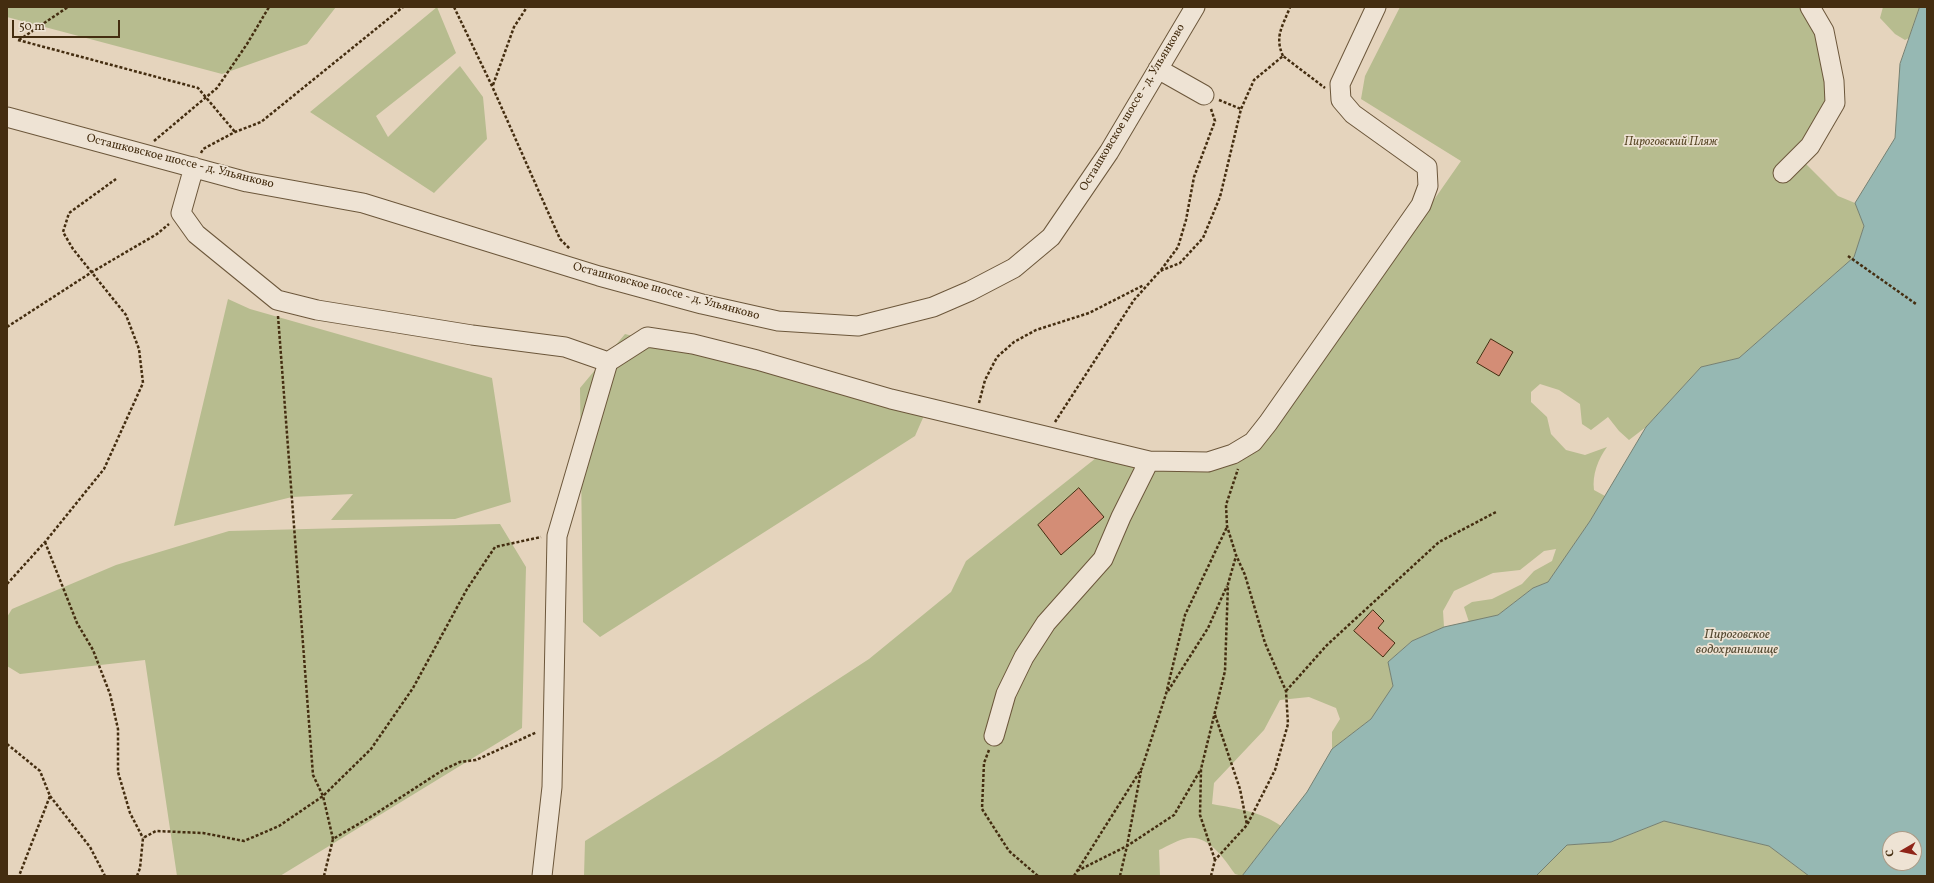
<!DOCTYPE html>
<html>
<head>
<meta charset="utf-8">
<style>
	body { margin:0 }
	#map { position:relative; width:1934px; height:883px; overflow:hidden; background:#e5d4bd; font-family:Vollkorn,serif }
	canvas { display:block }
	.frame { position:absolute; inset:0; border:8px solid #442d10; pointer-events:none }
	.north { position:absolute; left:1882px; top:831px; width:40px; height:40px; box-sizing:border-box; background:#eee3d4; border:1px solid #aa9a86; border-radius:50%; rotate:261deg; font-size:11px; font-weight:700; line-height:16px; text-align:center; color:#442d10 }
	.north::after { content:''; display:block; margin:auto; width:14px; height:18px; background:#8f2418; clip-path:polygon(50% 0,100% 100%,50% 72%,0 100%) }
	.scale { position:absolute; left:12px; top:20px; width:108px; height:18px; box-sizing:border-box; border:2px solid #442d10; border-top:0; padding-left:5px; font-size:12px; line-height:14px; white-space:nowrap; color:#442d10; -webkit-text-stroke:3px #eee3d4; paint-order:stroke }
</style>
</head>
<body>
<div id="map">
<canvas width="1934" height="883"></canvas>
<div class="frame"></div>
<div class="north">С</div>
<div class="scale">50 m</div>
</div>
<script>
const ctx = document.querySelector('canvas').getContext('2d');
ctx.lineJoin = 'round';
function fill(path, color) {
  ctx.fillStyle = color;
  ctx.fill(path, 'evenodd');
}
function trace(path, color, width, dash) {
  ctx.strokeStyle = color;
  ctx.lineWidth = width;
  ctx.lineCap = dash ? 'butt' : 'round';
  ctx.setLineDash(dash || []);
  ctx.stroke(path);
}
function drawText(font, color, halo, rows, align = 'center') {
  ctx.font = font + ' Vollkorn,serif';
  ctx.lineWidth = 3.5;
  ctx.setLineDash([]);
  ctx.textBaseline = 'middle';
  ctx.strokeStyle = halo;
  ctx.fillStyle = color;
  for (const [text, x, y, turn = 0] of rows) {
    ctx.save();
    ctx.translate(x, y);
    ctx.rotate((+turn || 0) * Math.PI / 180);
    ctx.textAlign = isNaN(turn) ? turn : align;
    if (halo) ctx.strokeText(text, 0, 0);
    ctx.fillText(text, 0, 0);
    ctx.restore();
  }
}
fill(new Path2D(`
	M7,7H336L307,44L222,74L7,17Z
	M437,7L456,53L376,116L388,137L460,66L483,97L487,139L434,193L310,112Z
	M1400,7H1818L1838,74L1806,164L1838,196L1855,203L1864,226L1854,257L1739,358L1701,367L1646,427L1629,440L1619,431L1608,417L1591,430L1582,424L1580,404L1559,390L1540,384L1531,392V402L1547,417L1551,434L1566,450L1585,455L1607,447C1598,459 1592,475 1594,490L1605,496L1590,521L1548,582L1533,588L1498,615L1469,622L1464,607L1472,602L1492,599L1522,584L1534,571L1552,561L1556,549L1544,551L1520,570L1493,573L1454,591L1443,611L1444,627L1412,641L1388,662L1393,686L1371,719L1332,749V732L1340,719L1336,708L1309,697L1280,700L1264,730L1214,783L1212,804C1238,809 1260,811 1281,826L1242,876L1235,874C1225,860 1209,835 1188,838C1179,839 1168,846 1159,850L1160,876H584L585,841L716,759L869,659L951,592L966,561L1096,458L1189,472L1261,448L1461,161L1361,99L1365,76Z
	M1883,7H1920L1909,38L1905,40L1895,34L1880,18Z
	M228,299L250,309L492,378L511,502L455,519L331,520L353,494L292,497L174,526Z
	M625,334L926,411L915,436L600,637L583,622L580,388Z
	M500,524L526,567L522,728L280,876H177L145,660L20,674L7,666V617L12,609L116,565L229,531Z
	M1664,821L1769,846L1809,876H1536L1567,845L1611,842Z`), '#b7bc8f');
const water = new Path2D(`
	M1920,7H1927V876H1809L1769,846L1664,821L1611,842L1567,845L1536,876H1242L1307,792L1332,749L1371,719L1393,686L1388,662L1412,641L1444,627L1498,615L1533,588L1548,582L1590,521L1646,427L1701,367L1739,358L1854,257L1864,226L1855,203L1895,138L1900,64ZM1890,839H1914V863H1890Z`);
fill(water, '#96b8b3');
trace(water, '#758072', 1);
const building = new Path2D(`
	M1491,339L1513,352L1499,376L1477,363Z
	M1079,488L1104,517L1061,555L1038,525Z
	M1373,610L1384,621L1378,628L1395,643L1383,657L1354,631Z`);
fill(building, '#d38d76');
trace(building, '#442d10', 1);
const minor = new Path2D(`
	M1158,69L1204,95
	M7,117L247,182L363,203L599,276L702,304L778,321L858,326L933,307L970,291L1014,268L1051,237L1109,152L1195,7
	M194,167L181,213L196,234L277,300L317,310L472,335L565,347L608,362
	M1783,173L1810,146L1835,103L1834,81L1824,31L1810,7
	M994,736L1006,694L1024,657L1046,623L1103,559L1121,517L1149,461
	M542,876L552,787L557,536L608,362L647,337L693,344L757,360L891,399L1149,461L1208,462L1233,454L1253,442L1268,423L1421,205L1428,186L1427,167L1353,114L1341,100L1340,84L1376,7`);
trace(minor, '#6c573b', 21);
trace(new Path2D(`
	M454,7L492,86L560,239L570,249
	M18,40L198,88L235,132
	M19,40L68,7
	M1283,56C1274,36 1283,26 1290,7
	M493,85L514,27L527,7
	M1219,100L1241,109
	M154,141L217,88L247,44L269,7
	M201,153L203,149L235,132L261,122L403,7
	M1848,256L1916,304
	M1161,270L1178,247L1186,220L1194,177L1215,121L1211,109
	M278,316L313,775L323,796L333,839
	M7,327L92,272L157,234L169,224
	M979,403L985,380L997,357L1014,342L1036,330L1089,313L1144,285
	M1055,422L1134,300L1160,271L1180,263L1203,238L1220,197L1241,109L1254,80L1283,56L1325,88
	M45,542L77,623L93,650L110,694L118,729V772L130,813L143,838
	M7,584L45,542L104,469L143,383L139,349L126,315L73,249L63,232L69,213L116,179
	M1168,691L1208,628L1227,586
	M1286,691L1327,645L1439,542L1496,512
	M1215,715L1240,789L1247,825
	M7,744L40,771L50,796L19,876
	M989,750L984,763L982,809L1009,851L1038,876
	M50,796L90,847L105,876
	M1215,860L1200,815L1201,769L1225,671L1228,584L1236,556
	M1077,871L1127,846L1174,815L1201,769
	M137,876L140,868L143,838L156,831L203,833L244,841L279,826L323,796L371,749L413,688L467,589L495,547L541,537
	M324,876L333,839L372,816L443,770L460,762L476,760L537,732
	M1074,876L1142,768L1166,694L1185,615L1227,527
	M1120,876L1127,846L1141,771
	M1211,876L1215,860L1247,825L1275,770L1288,724L1286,691L1265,643L1245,575L1236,555L1227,526L1226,505L1238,469`), '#442d10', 2.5, [3, 2]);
trace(minor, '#eee3d4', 19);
drawText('12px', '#442d10', '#eee3d4', [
	["Осташковское шоссе - д. Ульянково",1133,108,-59],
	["Осташковское шоссе - д. Ульянково",180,162,14],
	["Осташковское шоссе - д. Ульянково",666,292,15]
]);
drawText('italic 12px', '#5b4a29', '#eee3d4', [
	["Пироговский Пляж",1671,143]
]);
drawText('italic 13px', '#544931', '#eee3d4', [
	["Пироговское",1737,636],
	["водохранилище",1737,651]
]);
</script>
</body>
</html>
